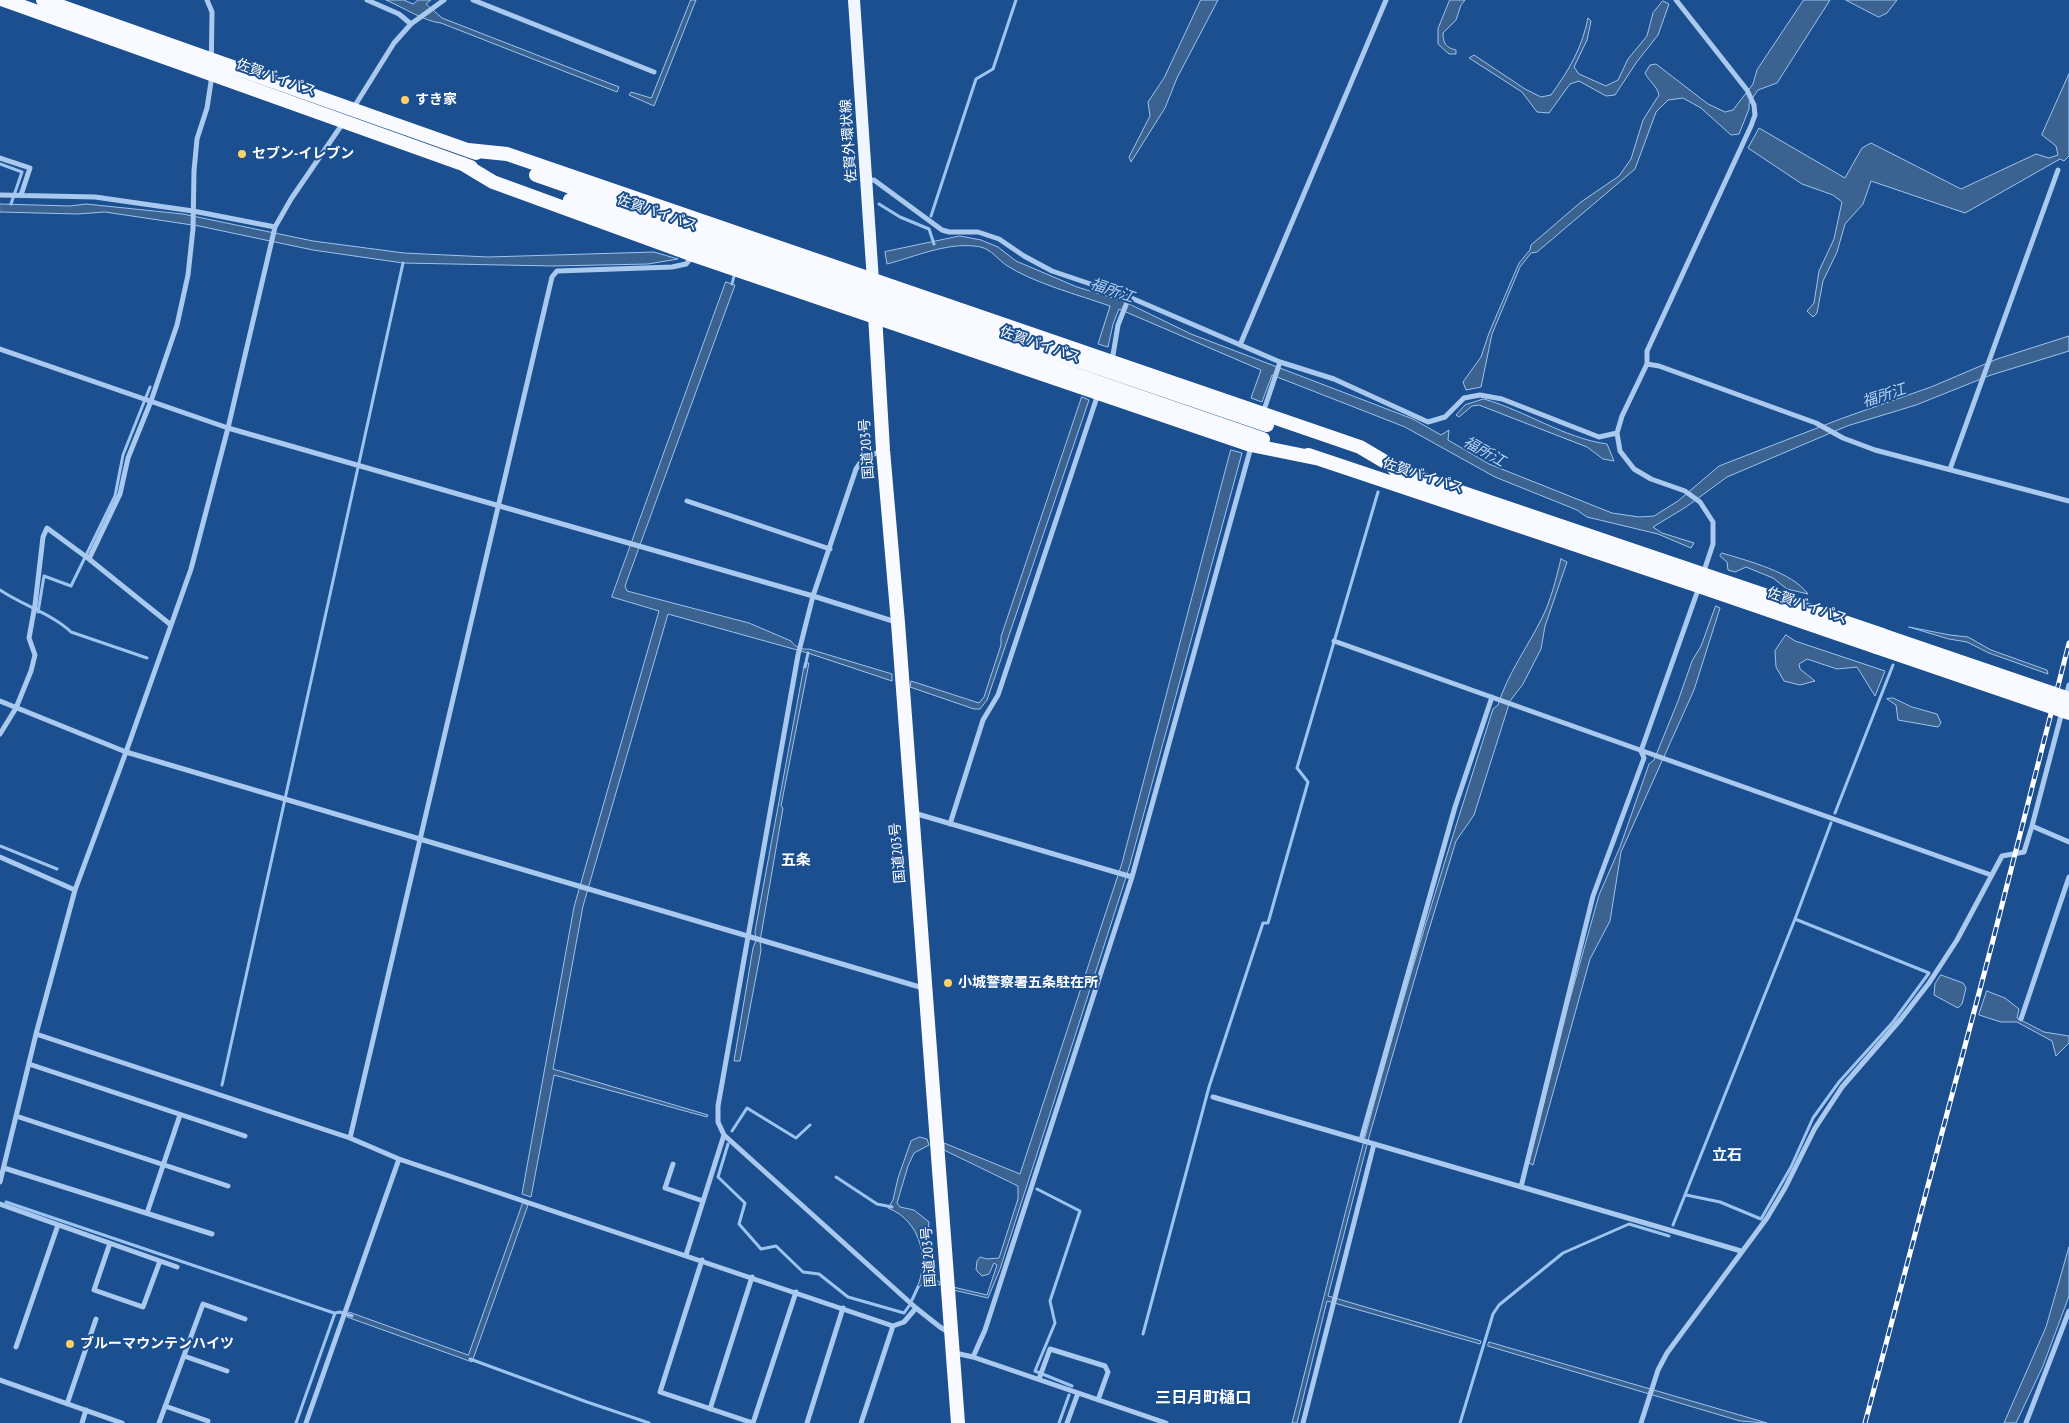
<!DOCTYPE html>
<html>
<head>
<meta charset="utf-8">
<style>
	body { margin:0 }
	canvas { display:block; background:#1b4f8f }
</style>
</head>
<body>
<canvas width="2069" height="1423"></canvas>
<script>
const ctx = document.querySelector('canvas').getContext('2d');
ctx.lineJoin = 'round';
function fill(path, color) {
  ctx.fillStyle = color;
  ctx.fill(path, 'evenodd');
}
function trace(path, color, width, dash) {
  ctx.strokeStyle = color;
  ctx.lineWidth = width;
  ctx.lineCap = dash ? 'butt' : 'round';
  ctx.setLineDash(dash || []);
  ctx.stroke(path);
}
function drawText(font, color, halo, rows, align = 'center') {
  ctx.font = font + ' "PT Sans Narrow","Noto Sans JP",sans-serif';
  ctx.lineWidth = 4;
  ctx.setLineDash([]);
  ctx.textBaseline = 'middle';
  ctx.strokeStyle = halo;
  ctx.fillStyle = color;
  for (const [text, x, y, turn = 0] of rows) {
    ctx.save();
    ctx.translate(x, y);
    ctx.rotate((+turn || 0) * Math.PI / 180);
    ctx.textAlign = isNaN(turn) ? turn : align;
    if (halo) ctx.strokeText(text, 0, 0);
    ctx.fillText(text, 0, 0);
    ctx.restore();
  }
}
const water = new Path2D(`
	M386,0H404L413,4L418,0H431L426,4L442,18L619,87L617,92L441,23C426,22 402,7 386,0Z
	M691,0H696L654,106L629,95L631,92L651,98Z
	M1201,0H1218L1177,78L1165,108L1131,162L1129,157L1150,116L1148,102L1164,78Z
	M1450,0H1465L1461,5L1456,20L1443,33C1443,43 1446,48 1456,50V54H1449L1438,44V29Z
	M1804,0H1830L1777,83L1758,90L1749,103V109L1739,134L1731,135L1701,108L1683,98L1668,100L1656,112L1635,169L1537,252L1531,253L1520,267L1492,334L1481,387L1466,390L1463,382L1481,357L1489,333L1519,263L1530,250L1531,245L1581,202L1619,176L1631,159L1643,120L1659,95C1657,86 1649,81 1645,73L1650,65L1656,64L1708,104L1725,112L1733,110L1753,84L1757,70Z
	M1846,0H1897L1887,13L1879,17Z
	M1663,1L1669,4L1658,35L1636,63L1615,95L1606,96L1579,81L1570,84L1549,113L1537,112L1522,92L1469,58L1474,55L1525,89L1541,97L1551,95C1569,70 1582,48 1588,18L1591,21L1587,40L1574,67L1579,74L1606,86L1618,80L1628,59L1647,36L1653,13Z
	M2069,74V156L2064,161L2060,159L1965,213L1871,181L1863,204L1845,224L1837,252L1823,281L1817,313L1813,317L1807,311L1814,303L1819,271L1834,239L1842,202L1833,195L1802,184L1748,148L1759,128L1845,178L1862,148L1871,143L1961,189L2036,154L2049,158L2058,155L2056,146L2042,135Z
	M0,204L70,206L86,204L183,214L313,241L404,253L488,257L654,252L678,259L648,264L553,266L403,263L313,250L199,226L105,212L77,214L0,212Z
	M960,236L981,240L998,247L1016,261L1077,287L1123,301L1191,334L1413,419L1441,435L1449,430L1448,440L1489,464L1612,513L1639,517L1654,516L1678,501L1719,466L1843,418L1931,387L1997,359L2069,336V351L1991,375L1916,405L1847,426L1727,477L1686,507L1653,527L1662,533L1694,543L1691,548L1658,534L1587,517L1577,510L1495,477L1405,427L1272,375L1262,402L1251,398L1261,370L1119,309L1113,324L1108,347L1098,344L1110,306C1079,295 1033,283 1006,265C994,256 990,247 974,246C945,243 914,257 887,264L885,252Z
	M726,282L735,285L625,586L627,591L749,623L791,641C795,647 802,650 809,649L892,674V681L808,653L668,614L583,906L553,1069L708,1115L707,1117L554,1075L531,1197L522,1194L574,907L659,611L612,597Z
	M1082,397L1089,400L987,700L980,709H974L910,687L911,681L979,703L984,697L1001,645V637Z
	M1484,399C1526,411 1564,438 1607,444L1614,461L1603,459L1587,447L1479,405L1472,406L1459,417L1456,415L1465,405Z
	M1231,450L1242,453L1129,868L1000,1269L988,1298L953,1290V1287L987,1295L997,1265L994,1263L989,1274L982,1276L976,1270L977,1261L980,1257L987,1259L999,1258L1018,1199V1186L944,1150V1143L1020,1174L1122,863Z
	M1722,553C1748,561 1792,572 1808,594L1787,589L1773,578L1746,567L1735,572L1728,570L1727,562L1720,556Z
	M1561,559L1567,562L1545,626L1541,649L1523,684L1510,701L1474,815L1456,841L1427,936L1369,1137L1328,1296L1481,1341L1480,1344L1327,1301L1297,1423H1292C1316,1328 1340,1232 1365,1137C1403,993 1448,850 1493,709L1498,705C1508,673 1527,648 1542,618C1551,600 1556,579 1561,559Z
	M1716,606L1720,608L1694,690L1621,852L1610,921L1590,959L1533,1165L1529,1163L1568,1006L1599,895L1620,847L1649,764L1654,760L1678,701L1692,661L1701,646Z
	M1909,627L1950,635L1968,637L1991,650L2047,670L2048,674L1989,653L1967,642L1949,639Z
	M1786,635L1795,641L1885,671L1875,696L1857,667L1837,669L1807,659L1799,664L1800,669L1815,681L1800,685L1784,681L1776,667L1775,651Z
	M805,663H809L781,806L783,808L760,941L761,950L740,1061H734L753,948L756,940L755,932Z
	M1893,698L1912,707L1937,714L1941,723L1938,727L1898,720L1896,705L1887,699Z
	M1941,975L1963,983L1966,988L1962,1004L1958,1008L1934,995L1935,984Z
	M1987,991L2005,998L2019,1009L2017,1018L2044,1032L2069,1036V1043L2056,1056L2052,1041L2017,1022H2001L1979,1015Z
	M920,1137L927,1139L929,1145L914,1153L908,1166L897,1203L900,1207L914,1210L929,1222L926,1256L928,1276L940,1282V1285L927,1280L916,1290C930,1260 921,1221 888,1208L893,1200L898,1178L911,1141Z
	M523,1203L528,1205L472,1362L347,1317L349,1312L468,1355Z
	M2069,1247V1296L2043,1366L2016,1423H2004L2046,1327Z
	M1489,1342L1743,1416L1767,1423L1740,1421L1488,1346Z`);
fill(water, '#3c6290');
trace(water, '#9cc4f0', 1);
trace(new Path2D(`
	M0,164L22,172L11,204
	M879,204L900,217L929,229L934,244
	M931,216L976,79L993,69L1016,0
	M732,284L734,276
	M0,590C22,605 54,615 71,632L147,658
	M38,612L44,576L71,586L115,496L123,455L150,387
	M805,667L808,653
	M1835,813L1893,665
	M0,846L57,869
	M222,1085L403,263
	M732,1131L747,1108L796,1138L810,1125
	M728,1144L718,1177L745,1203L739,1224L761,1249L776,1246L803,1272L819,1274L848,1297L904,1313L909,1306
	M836,1177L877,1204L892,1207
	M1037,1189L1080,1211L1050,1301L1055,1323L1035,1371L1072,1386
	M1686,1195L1720,1202L1761,1219L1791,1167L1813,1118L1839,1082L1893,1022L1929,973L1795,919
	M6,1202L334,1313
	M1673,1225L1795,919L1831,823
	M912,1300L918,1287
	M1143,1334L1209,1087L1263,923H1268L1308,782L1297,768L1378,492
	M470,1359L587,1402L649,1423
	M296,1423L335,1313L340,1312L352,1316
	M1059,1423L1069,1395
	M1460,1423L1493,1314L1499,1305L1563,1253L1629,1224L1669,1236`), '#9cc4f0', 3);
trace(new Path2D(`
	M367,0L399,14L411,24
	M473,0L654,72
	M1676,0L1747,90L1754,105L1755,115L1751,126L1647,351V364L1622,416L1617,433L1620,451L1634,469L1651,479L1685,491L1700,502L1713,522V544L1703,574
	M354,107L394,43L411,24L444,0
	M0,158L30,168L21,195
	M867,180H874L942,230L949,232H978L999,239L1024,256L1052,271L1129,297L1280,362L1334,379L1428,422L1445,417L1464,398L1480,395L1502,399L1599,437L1617,433
	M0,195L95,197L193,211L275,227
	M1240,345L1386,0
	M0,349L228,428L813,596L896,622
	M1112,361L1118,325L1129,297
	M1647,364L1659,366L1816,423L1843,438L1875,450L2069,501
	M1263,413L1280,362
	M881,451L863,459L856,469L813,596L798,655L718,1106V1122L724,1135L916,1308L940,1327L950,1333
	M1950,469L2058,170
	M687,501L830,549
	M89,559L120,494L128,458L151,401L177,325L188,275L193,229L194,171L197,139L207,108L211,82L212,12L207,0
	M1334,641L1991,875
	M2066,696L2069,685
	M0,701L126,752L923,988
	M0,734L16,708L31,671L35,655L29,638L35,605L43,537L47,528L89,559L171,625
	M914,813L1132,877
	M950,824L983,720L998,695L1096,400L1100,393
	M2032,826L2069,842
	M0,857L75,890
	M2021,1019L2069,877
	M36,1034L350,1138L399,1159L893,1326L904,1322L916,1308
	M29,1064L245,1136
	M1213,1097L1741,1251
	M16,1116L228,1186
	M350,1138L552,277L557,271L672,267L686,264L692,257
	M1361,1140L1455,807L1492,697
	M673,1164L665,1188L703,1201
	M4,1168L212,1234
	M0,1182L36,1034L75,890L126,752L191,569L228,428L275,227L291,199L343,123
	M1521,1187L1593,896L1644,758L1641,751L1699,587
	M0,1204L177,1267
	M147,1213L180,1115
	M110,1243L94,1290L143,1307L160,1261
	M686,1255L724,1135
	M702,1260L660,1392L753,1423
	M16,1347L58,1225
	M955,1353L973,1357L1166,1423
	M184,1356L227,1371
	M973,1357L985,1330L1132,877L1251,447
	M1039,1379L1050,1349L1105,1366L1108,1372L1098,1400
	M0,1380L122,1423
	M67,1404L96,1319
	M165,1406L208,1421
	M710,1409L752,1277
	M82,1423L86,1410
	M159,1423L203,1304L245,1319
	M306,1423L399,1159
	M753,1423L796,1292
	M807,1423L843,1308
	M861,1423L893,1326
	M1067,1423L1078,1393
	M1303,1423L1374,1144
	M1641,1423L1658,1370L1667,1353L1767,1218L1785,1188L1815,1128L1842,1087L1901,1019L1929,983L1957,940L2002,856L2024,852L2032,826L2062,712
	M2026,1423L2069,1311`), '#a9c9ee', 5);
trace(new Path2D(`
	M854,0L873,281`), '#f0f6ff', 12);
trace(new Path2D(`
	M4,0L471,167
	M43,0L476,153
	M468,150L507,154L1360,447L1404,473
	M463,164L493,182L693,255L1251,445L1315,458
	M536,175L619,204
	M570,200L614,216
	M873,281L883,450L898,623L958,1423
	M1308,455L1699,586L1876,647
	M1395,470L1882,635`), '#f8faff', 14);
const rail = new Path2D(`
	M1865,1423L1992,944L2069,643`);
trace(rail, '#fff', 5);
trace(rail, '#1b4f8f', 3, [9]);
trace(new Path2D(`
	M619,204L1267,425
	M614,216L1263,439
	M1882,635L2069,699
	M1876,647L2069,713`), '#f8faff', 14);
for (const [x, y, r, color] of [
	[405,100,5,"#ffd166"],
	[242,154,5,"#ffd166"],
	[948,983,5,"#ffd166"],
	[70,1344,5,"#ffd166"]
]) {
  const dot = new Path2D();
  dot.arc(x, y, r, 0, 2 * Math.PI);
  ctx.fillStyle = color;
  ctx.fill(dot);
  trace(dot, '#1b4f8f', 2);
}
drawText('14px', '#fff', '#1b4f8f', [
	["佐賀バイパス",276,78,20],
	["佐賀外環状線",849,141,-94],
	["佐賀バイパス",657,213,19],
	["佐賀バイパス",1040,345,19],
	["国道203号",867,449,-94],
	["佐賀バイパス",1423,476,18],
	["佐賀バイパス",1807,606,19],
	["国道203号",898,853,-95],
	["国道203号",929,1257,-94]
]);
drawText('bold 14px', '#fff', '#1b4f8f', [
	["すき家",415,100],
	["セブン-イレブン",252,154],
	["小城警察署五条駐在所",958,983],
	["ブルーマウンテンハイツ",80,1344]
], 'left');
drawText('italic 15px', '#b5d3f5', '#1b4f8f', [
	["福所江",1112,291,19],
	["福所江",1884,396,-18],
	["福所江",1484,452,29]
]);
drawText('bold 15px', '#fff', '#1b4f8f', [
	["五条",796,861],
	["立石",1727,1156]
]);
drawText('bold 16px', '#fff', '#1b4f8f', [
	["三日月町樋口",1203,1398]
]);
</script>
</body>
</html>
